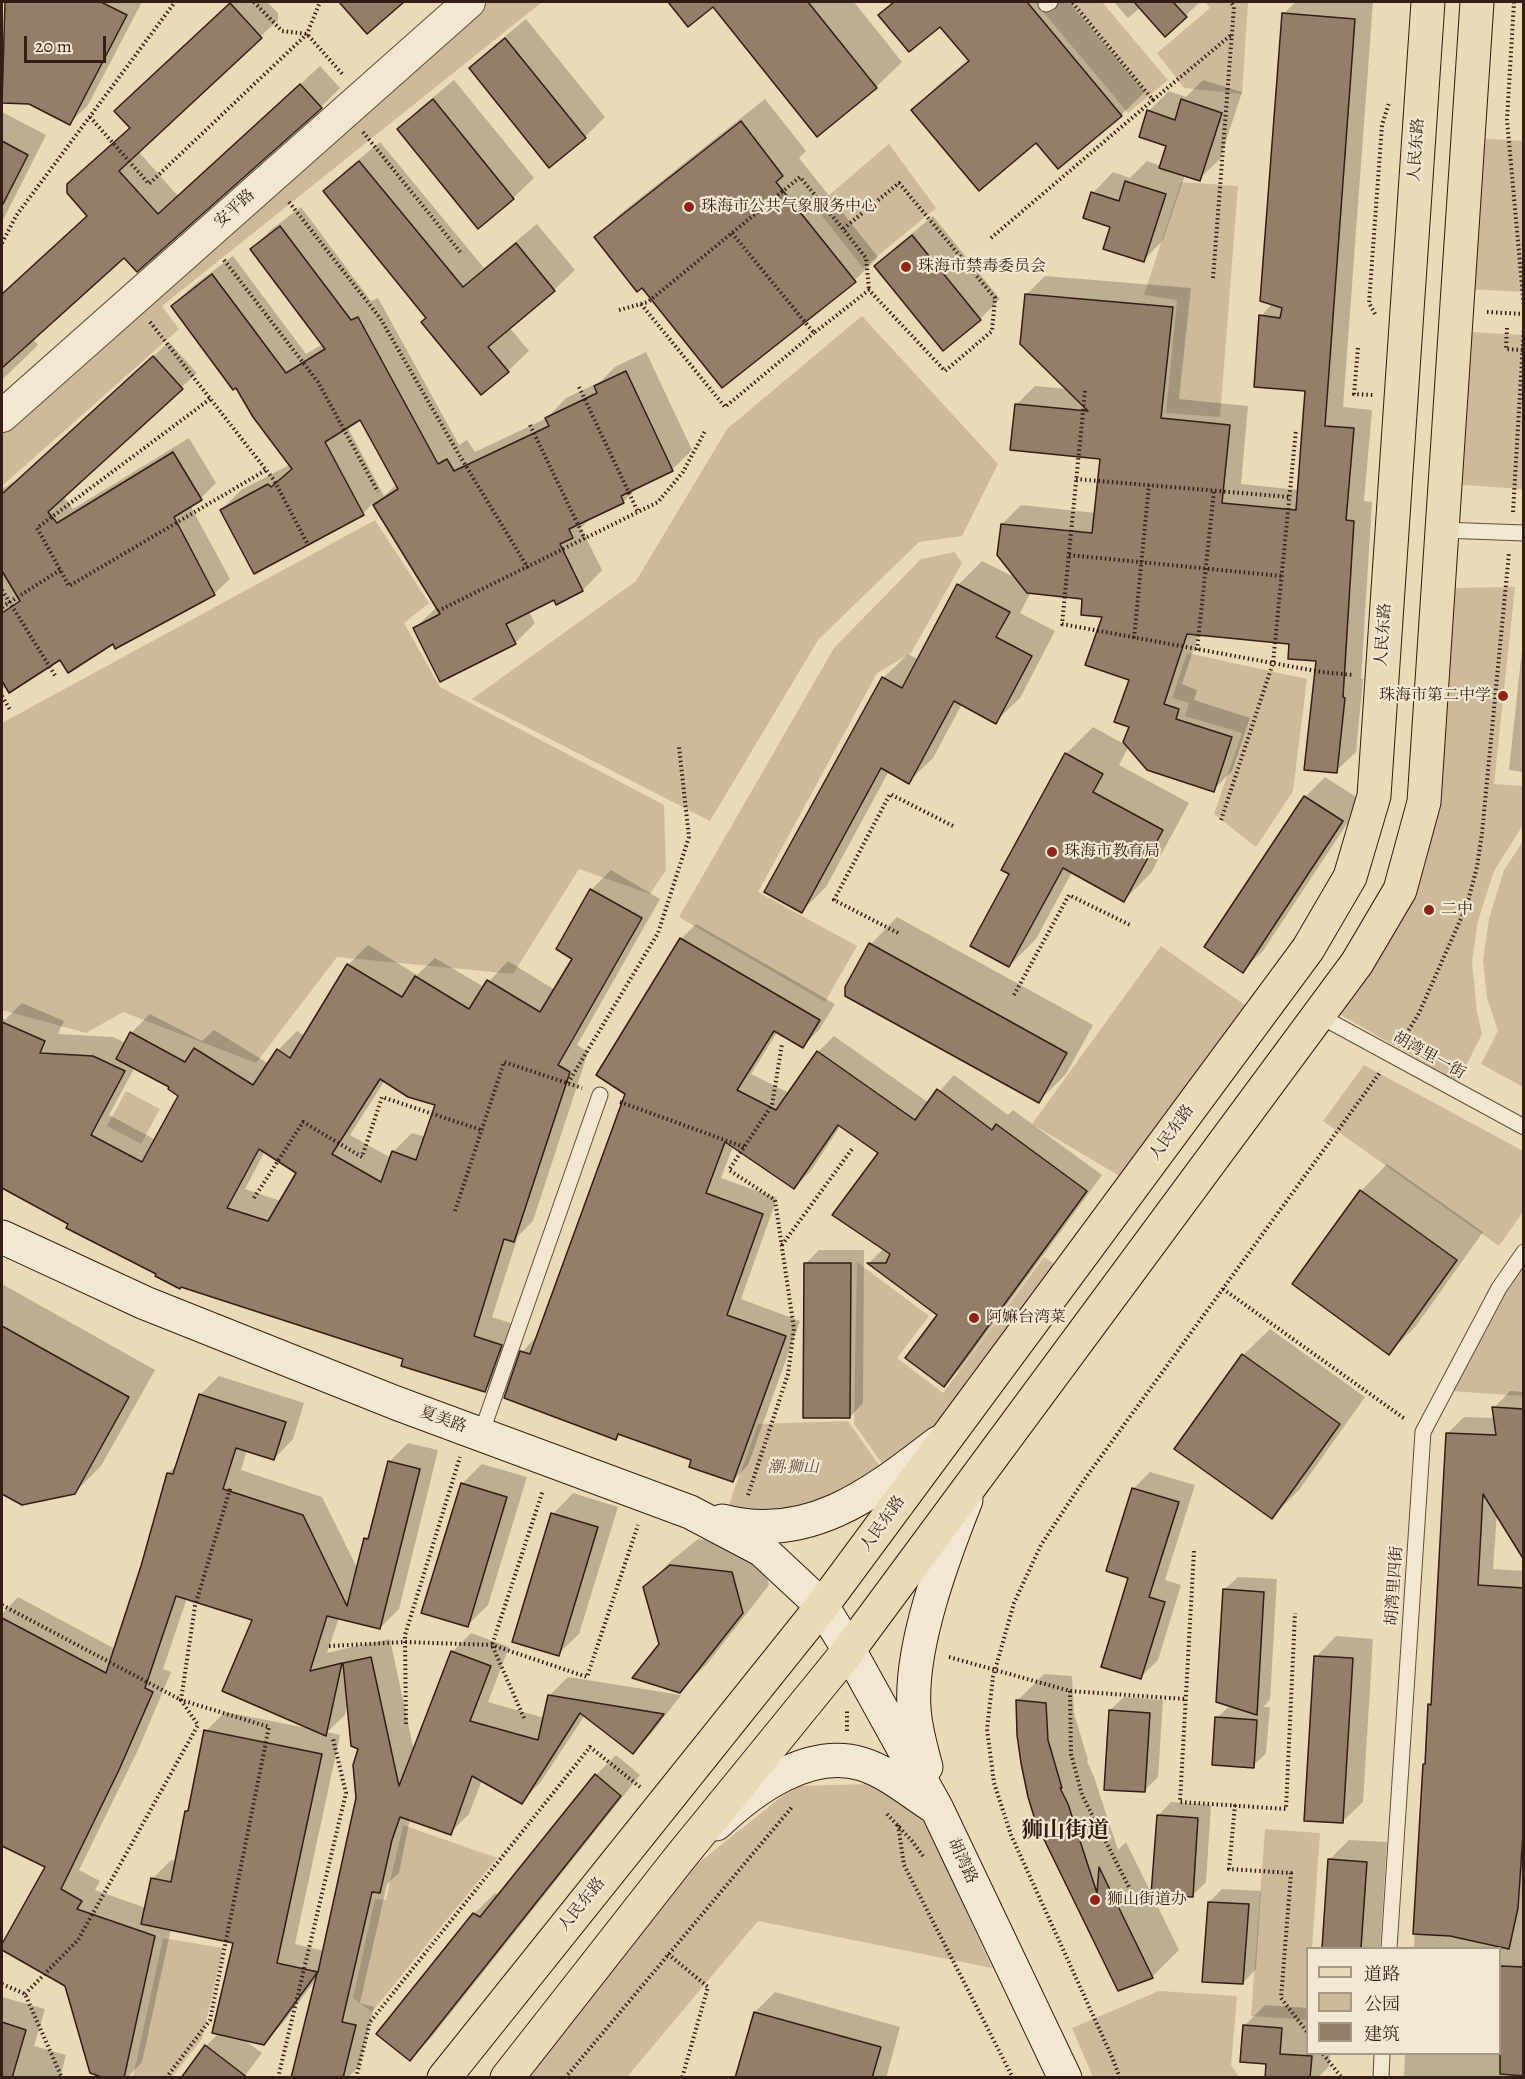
<!DOCTYPE html>
<html>
<head>
<meta charset="utf-8">
<style>
	body { margin:0 }
	#map { position:relative; width:1525px; height:2079px; overflow:hidden; background:#ebdab6; font-family:Alegreya,"Noto Serif SC",serif }
	canvas { display:block }
	.frame { position:absolute; inset:0; border:3px solid #331d15; pointer-events:none }
	.legend { position:absolute; left:1306px; top:1947px; width:195px; height:108px; box-sizing:border-box; background:#f2e7d0; border:2px solid #a69685; margin:0; padding:8px 10px; list-style:none; font-size:18px; color:#331d15 }
	.legend li { display:flex; align-items:center; gap:12px; height:30px }
	.legend b { width:30px; border:2px solid #a69685 }
	.scale { position:absolute; left:24px; top:36px; width:82px; height:27px; box-sizing:border-box; border:3px solid #331d15; border-top:0; padding-left:8px; font-size:18px; line-height:21px; white-space:nowrap; color:#331d15; -webkit-text-stroke:4px #f2e7d0; paint-order:stroke }
</style>
</head>
<body>
<div id="map">
<canvas width="1525" height="2079"></canvas>
<div class="frame"></div>
<ul class="legend">
<li><b style="height:8px;background:#ebdab6"></b>道路</li>
<li><b style="height:16px;background:#ccba9b"></b>公园</li>
<li><b style="height:16px;background:#937f69"></b>建筑</li>
</ul>
<div class="scale">20 m</div>
</div>
<script>
const ctx = document.querySelector('canvas').getContext('2d');
ctx.lineJoin = 'round';
function fill(path, color) {
  ctx.fillStyle = color;
  ctx.fill(path, 'evenodd');
}
function trace(path, color, width, dash) {
  ctx.strokeStyle = color;
  ctx.lineWidth = width;
  ctx.lineCap = dash ? 'butt' : 'round';
  ctx.setLineDash(dash || []);
  ctx.stroke(path);
}
function drawText(font, color, halo, rows, align = 'center') {
  ctx.font = font + ' Alegreya,"Noto Serif SC",serif';
  ctx.lineWidth = 4.5;
  ctx.setLineDash([]);
  ctx.textBaseline = 'middle';
  ctx.strokeStyle = halo;
  ctx.fillStyle = color;
  for (const [text, x, y, turn = 0] of rows) {
    ctx.save();
    ctx.translate(x, y);
    ctx.rotate((+turn || 0) * Math.PI / 180);
    ctx.textAlign = isNaN(turn) ? turn : align;
    if (halo) ctx.strokeText(text, 0, 0);
    ctx.fillText(text, 0, 0);
    ctx.restore();
  }
}
fill(new Path2D(`
	M475,2H542L162,306L179,329L2,486V424Z
	M1035,2H1102L1168,80L1128,113Z
	M1205,2H1248L1242,94L1184,88L1157,53L1210,8Z
	M1476,138L1523,141V292L1467,289Z
	M889,144L936,208L863,268L815,207Z
	M1181,182L1238,186L1220,417L1166,413L1177,300L1144,295Z
	M862,316L998,464L962,536L919,542L818,640L710,821L472,699L636,581L727,429Z
	M1472,332L1523,335V489L1462,485Z
	M375,520L429,603L404,623L440,687L664,805L666,870L650,894L579,869L513,974L337,957L256,1063L123,1012L86,1033L2,1010V723Z
	M955,552L962,563L911,653L877,673L758,892L857,946L825,1002L679,917L834,648L921,559Z
	M1515,587L1494,784L1523,786V825L1494,871L1478,921L1472,962L1477,1012L1482,1034L1458,1082L1341,1015L1408,898L1450,588Z
	M1187,653L1307,679L1293,791L1256,847L1214,814L1242,733L1185,716L1189,703L1172,698Z
	M1523,841V1087L1481,1064L1498,1031L1487,998L1483,960L1489,919L1504,870Z
	M1161,946L1252,1010L1128,1181L1032,1124Z
	M1364,1065L1523,1151V1212L1499,1246L1323,1121Z
	M126,1091L160,1109L141,1144L107,1126Z
	M1044,1257L1064,1270L947,1426L886,1469L854,1424L857,1262L929,1316L897,1358L943,1393Z
	M1523,1265V1396L1451,1391L1505,1293Z
	M848,1421L886,1475L808,1510L726,1513L758,1424Z
	M874,1784L926,1823L992,1968L758,1921L627,2077L525,2078L686,1873L795,1786Z
	M403,1825L497,1858L372,2012L353,1998L375,1899L386,1900Z
	M1265,1829L1320,1833L1312,1948H1308L1307,2020L1251,2016Z
	M163,1938L223,1948L202,2039L172,2077H133Z
	M1159,1991L1237,1996L1231,2065L1239,2077H1093L1072,2028Z`), '#ccba9b');
fill(new Path2D(`
	M22,2H85L83,40L103,2H142L88,105L69,124L29,103L2,101L6,24L21,8Z
	M233,2H267L278,13V20L138,151L178,196L320,66L340,88L321,107L124,255L32,338L38,345L2,380V324L17,310L89,215L68,185L131,127L207,27Z
	M341,2H402L367,32Z
	M669,2H854L902,62L876,87L713,5L688,25Z
	M893,2H1069L1145,92L1121,115L1036,140L913,110L937,86L969,59L940,24L880,15Z
	M1116,2H1200L1165,35L1141,7L1128,18L1115,3Z
	M1296,2H1373L1343,407L1372,410L1364,501L1372,502L1361,679H1363L1356,752L1336,771L1318,659L1291,642L1199,633L1182,684L1197,690L1194,700L1250,718L1232,771L1213,790L1129,746L1119,765L1189,803L1151,873L1124,900L1072,872L1036,939L1009,966L1011,874L1066,754L1093,727L1124,744L1130,726L1131,679L1104,616L1084,597L1031,592L1020,613L1055,631L1020,698L995,722L962,704L933,758L908,782L889,771L826,887L802,911L883,678L908,654L919,660L958,585L982,561L1018,579L1002,524L1021,505L1096,513L1101,458L1016,405L1035,386L1068,389L1026,295L1045,276L1191,288L1179,399L1248,406L1241,484L1299,490L1307,390L1261,316L1273,303L1283,14Z
	M526,19L605,117L585,137L550,166L471,68L491,48Z
	M454,80L534,178L513,198L478,227L399,130L419,109Z
	M1203,80L1242,92L1220,159L1199,179L1185,175L1163,240L1143,261L1111,226L1093,193L1113,172L1130,178L1147,161L1161,166L1168,145L1149,111L1169,91L1186,97Z
	M765,99L806,151L799,158L878,257L855,280L723,386L643,285L596,238L620,214Z
	M2,112L46,135L2,222Z
	M380,142L484,268L537,224L575,270L554,290L509,327L529,351L508,371L482,393L427,317L325,191L345,171Z
	M301,207L371,301L378,298L459,445L467,440L475,452L547,418L566,398L600,382L615,367L646,352L692,450L672,470L639,486L623,502L592,517L581,528L602,570L583,590L557,603L554,598L529,612L535,623L515,643L415,628L437,607L373,503L363,514L255,572L221,510L241,490L291,464L236,386L173,306L193,286L233,256L306,354L323,344L252,249L272,229ZM361,418L397,484L384,496L347,426Z
	M933,216L1000,299L980,319L876,266L897,246Z
	M169,342L197,373L63,496L73,509L189,438L216,483L201,498L190,505L230,579L214,594L114,642L60,658L2,689V489L17,480Z
	M1524,631V772L1509,770Z
	M1325,777L1362,801L1263,951L1242,971L1305,797Z
	M611,870L660,899L577,1045L588,1052L533,1221L518,1236L492,1317L520,1326L504,1371L485,1390L404,1358L158,1273L2,1186V1018L5,1020L22,1003L64,1021L58,1034L113,1037L126,1043L131,1033L150,1014L202,1041L214,1030L269,1064L278,1050L297,1031L305,1036L348,965L368,945L417,975L435,958L484,987L508,961L555,990L574,958L558,949L591,890ZM135,1067L172,1087L180,1095L156,1140L109,1115ZM385,1080L437,1104L426,1137L412,1133L393,1152L391,1158L350,1135ZM265,1151L298,1172L281,1201L245,1189Z
	M897,917L1093,1025L1066,1074L1039,1101L871,944Z
	M696,924L835,1004L819,1030L803,1046L778,1031L751,1074L789,1093L818,1052L834,1036L929,1103L954,1075L1008,1115L1013,1110L1102,1175L960,1369L944,1385L939,1314L869,1263L884,1248L880,1152L841,1125L810,1172L794,1187L733,1146L721,1178L777,1198L741,1299L800,1321L748,1465L733,1481L693,1459L621,1433L615,1439L522,1352L538,1335L681,939Z
	M1387,1164L1483,1232L1416,1326L1389,1353L1361,1191Z
	M819,1250H864L863,1403L850,1417L805,1264Z
	M2,1284L155,1370L101,1466L74,1493L22,1504L2,1492Z
	M1270,1329L1365,1397L1299,1490L1272,1517L1243,1355Z
	M219,1376L304,1403L293,1439L274,1459L247,1450L241,1470L322,1497L358,1570L366,1539L371,1534L389,1462L408,1443L438,1450L399,1609L380,1628L339,1618L327,1653L360,1645L359,1649L363,1645L390,1639L414,1751L452,1652L471,1633L509,1647L488,1702L545,1718L549,1696L568,1677L681,1695L651,1734L633,1752L585,1715L540,1783L521,1802L482,1780L469,1814L450,1833L410,1819L399,1873L387,1884L360,2003L374,2007L359,2066L348,2078H309L318,1977L282,2024L263,2044L243,2039L262,2053L243,2078L206,2046L219,2033L235,1942L171,1929L142,2062L127,2078H110L89,2071L66,1985L2,1949L72,1824L32,1859L2,1845V1614L18,1597L115,1649L143,1566L168,1473L179,1463L200,1395ZM187,1598L254,1619L312,1729L225,1712L206,1731L176,1861L171,1860L152,1879L146,1908L95,1890L100,1881L79,1870L138,1750L171,1672L163,1669ZM348,1702L360,1748L358,1798L324,1951L295,1944L340,1735L327,1732L345,1715Z
	M1510,1391L1524,1392V1557L1497,1513L1493,1569L1524,1571V2078H1404L1405,2054H1500V1948H1414L1424,1764L1426,1762L1429,1705L1432,1702L1447,1434L1464,1417L1495,1418L1494,1408Z
	M482,1464L527,1477L488,1605L468,1625L462,1484Z
	M1150,1472L1195,1485L1165,1580L1181,1585L1158,1660L1141,1677L1130,1577L1133,1489Z
	M573,1493L618,1507L579,1634L558,1654L553,1514Z
	M698,1539L759,1546L769,1585L707,1664L680,1691L660,1644L645,1587L672,1560Z
	M1238,1577L1277,1579L1270,1700L1263,1707H1270L1266,1753L1253,1766L1217,1718L1230,1705L1224,1590Z
	M1336,1636L1373,1639L1363,1802L1342,1822L1316,1657Z
	M1044,1674L1072,1676L1074,1713L1088,1760L1087,1761L1094,1777L1118,1850L1126,1842L1179,1950L1152,1977L1118,1989L1017,1701Z
	M1124,1697L1163,1700L1158,1777L1144,1791L1110,1710Z
	M616,1755L640,1775L430,2039L410,2059L378,2034L474,1914L495,1893L499,1896L596,1775Z
	M1171,1802L1211,1805L1206,1882L1192,1896L1158,1816Z
	M1349,1840L1387,1842L1380,1948H1324L1329,1860Z
	M1222,1889L1261,1891L1256,1969L1243,1983L1209,1902Z
	M775,1992L900,2027L886,2078H737L755,2012Z
	M2,1997L45,2009L34,2046L66,2055L60,2078H2Z
	M1265,2005L1308,2008V2054H1330L1329,2066L1318,2078H1266L1267,2063L1244,2026Z`), '#0003');
const building = new Path2D(`
	M5,2H101L127,15L70,125L29,104L2,103Z
	M339,2H404L367,34Z
	M668,2H808L877,88L817,137L713,7L688,27Z
	M894,2H1027L1122,116L1058,169L1036,143L979,191L911,110L969,61L940,27L909,52L878,15Z
	M1134,2H1173L1187,17L1165,37Z
	M230,3L262,38L119,171L158,214L300,84L322,108L137,272L124,258L2,368V294L87,216L67,193V184L130,128L114,111Z
	M1282,13L1355,19L1325,426L1354,428L1346,520L1354,521L1343,697L1345,698L1337,773L1304,770L1316,661L1288,659L1289,644L1187,634L1164,704L1179,709L1176,719L1232,737L1214,792L1147,770L1123,742L1129,727L1114,722L1129,680L1085,665L1102,617L1081,615L1082,599L1027,593L997,555L1001,524L1092,533L1100,459L1010,450L1015,404L1088,411L1020,344L1025,294L1173,307L1161,418L1230,425L1222,503L1296,510L1305,391L1254,387L1259,315L1280,318L1282,308L1260,301Z
	M505,38L586,138L549,168L469,68Z
	M433,99L514,199L478,229L397,129Z
	M1181,99L1222,113L1200,181L1159,168L1166,146L1139,137L1147,110L1175,120Z
	M741,121L783,176L776,182L856,282L722,388L642,288L637,292L594,237Z
	M2,141L28,155L2,206Z
	M359,161L463,287L516,243L555,291L488,347L509,372L481,395L421,322L426,318L323,191Z
	M1125,181L1166,194L1144,262L1103,249L1110,227L1083,218L1091,192L1119,201Z
	M280,226L351,320L358,317L438,464L447,459L454,471L549,426L545,418L597,393L594,386L626,371L673,471L621,496L624,503L569,529L573,538L560,544L583,591L556,605L554,600L506,624L516,644L440,682L413,628L440,614L373,505L398,489L360,420L325,442L364,515L254,574L220,510L268,484L271,487L292,469L253,417L236,388L233,390L171,306L212,274L286,373L325,349L250,249Z
	M912,235L981,320L943,351L874,266Z
	M153,356L183,389L48,512L57,523L173,452L202,500L174,517L215,595L115,649L113,644L68,673L60,660L9,693L2,681V613L20,601L2,571V494Z
	M957,584L1010,612L996,637L1032,656L996,724L954,701L909,784L881,768L802,913L764,892L882,677L902,688Z
	M1065,753L1103,774L1093,792L1163,830L1124,902L1063,868L1009,967L970,946L1009,874L1001,870Z
	M1304,796L1343,821L1243,973L1204,947Z
	M590,889L642,918L558,1065L570,1072L514,1242L504,1239L474,1336L502,1345L485,1392L401,1366L403,1359L181,1287L180,1289L155,1276L156,1274L66,1228L68,1224L2,1188V1022L45,1041L40,1053L93,1056L125,1071L91,1135L142,1162L178,1096L168,1089L169,1087L116,1059L130,1032L185,1062L194,1048L253,1085L277,1049L290,1058L347,964L402,997L415,976L469,1009L487,980L540,1012L572,959L556,949ZM380,1079L408,1097L435,1105L416,1160L392,1151L381,1182L332,1154ZM259,1149L296,1173L268,1221L227,1208Z
	M680,938L820,1020L803,1048L774,1031L737,1090L776,1110L817,1051L915,1120L937,1089L992,1130L996,1124L1087,1191L944,1387L905,1358L937,1315L867,1263H886L890,1254L832,1215L878,1153L838,1125L794,1189L725,1142L706,1193L763,1214L727,1315L786,1336L733,1482L689,1467L691,1460L618,1434L616,1440L504,1398L520,1351L530,1354L625,1094L596,1075Z
	M869,943L1067,1053L1039,1103L845,996V987Z
	M1360,1190L1457,1260L1389,1355L1292,1284Z
	M804,1263H851L850,1418H803Z
	M2,1326L129,1397L75,1494L22,1505L2,1494Z
	M1242,1354L1340,1424L1272,1519L1174,1449Z
	M199,1394L286,1422L274,1460L236,1448L223,1489L303,1515L347,1606L364,1538L368,1539L388,1461L420,1469L380,1629L327,1616L310,1671L342,1663L326,1736L222,1691L252,1620L176,1596L145,1688L153,1692L119,1770L61,1889L82,1901L77,1909L155,1936L124,2078H104L90,2073L65,1986L2,1950V1944L45,1867L2,1846V1618L106,1673L141,1566L167,1473L173,1474Z
	M1492,1407L1524,1409V1560L1483,1494L1478,1585L1524,1588V1819L1518,1908L1509,1949L1450,1936L1413,1934L1423,1764H1425L1428,1704L1431,1705L1446,1433L1496,1435Z
	M461,1483L507,1497L468,1627L421,1613Z
	M1132,1488L1179,1502L1149,1597L1165,1602L1141,1679L1101,1667L1128,1578L1106,1571Z
	M551,1513L598,1527L559,1656L512,1642Z
	M670,1565L732,1572L743,1613L680,1693L632,1678L659,1644L643,1587Z
	M1223,1589L1264,1592L1257,1715L1216,1702Z
	M451,1651L491,1666L470,1721L538,1740L548,1695L664,1714L633,1754L580,1713L522,1804L472,1776L451,1835L400,1817L392,1840L380,1893L372,1892L342,2022L356,2025L343,2078H291L317,1973L264,2045L212,2033L233,1943L141,1924L151,1878L171,1882L185,1811H188L204,1730L322,1754L277,1963L318,1972L356,1798L353,1765L358,1749L351,1746L343,1663L371,1657L399,1786Z
	M1314,1656L1353,1658L1343,1823L1304,1821Z
	M1016,1700L1046,1703L1048,1740L1062,1788H1060L1068,1804L1097,1893L1099,1867L1153,1978L1118,1991L1036,1823L1028,1797L1021,1763L1017,1735Z
	M1109,1710L1150,1713L1145,1792L1104,1790Z
	M1215,1717L1257,1720L1254,1768L1212,1765Z
	M595,1774L621,1796L410,2061L376,2034L473,1913L480,1917Z
	M1157,1815L1198,1818L1193,1897L1151,1895Z
	M1328,1859L1367,1862L1361,1948H1322Z
	M1208,1902L1249,1904L1243,1984L1202,1982Z
	M1500,1966L1524,1967V2076L1500,2074Z
	M754,2012L881,2047L872,2078H735Z
	M2,2022L26,2030L12,2078H2Z
	M1243,2025L1282,2028L1280,2054L1312,2056L1310,2078H1265L1266,2064L1240,2062Z
	M205,2045L248,2078H181Z`);
fill(building, '#937f69');
trace(building, '#331d15', 1.5);
const lane = new Path2D(`
	M1046,4L1050,2
	M1442,530L1524,533
	M1318,1015L1524,1127
	M481,1434L600,1095
	M1389,1948L1423,1432L1499,1288L1524,1252
	M1381,2078L1382,2054`);
const street = new Path2D(`
	M2,416L469,2`);
const secondary = new Path2D(`
	M2,1237L145,1303L396,1403L690,1512L762,1550L822,1606L849,1650L937,1809L1065,2078
	M722,1521C809,1544 873,1493 938,1443
	M926,1767C921,1748 915,1728 914,1708C910,1646 943,1558 966,1500
	M716,1824C753,1789 809,1748 862,1764C888,1772 911,1792 933,1806`);
const primary = new Path2D(`
	M444,2078L822,1606L1308,949L1350,877L1374,796L1428,2
	M507,2078L678,1860L849,1650L1357,963L1400,890L1424,802L1477,2`);
trace(lane, '#614c3d', 17);
trace(street, '#614c3d', 34);
trace(secondary, '#331d15', 35);
trace(primary, '#331d15', 35);
trace(new Path2D(`
	M254,2L282,31L307,34L344,76
	M1514,2L1507,120L1524,308
	M1153,100L1231,35
	M90,117L149,184L307,34L320,2
	M363,132L461,253
	M289,202L380,318L458,453L528,568
	M732,233L814,333L869,290L945,371L992,331L995,298L899,183L843,229L866,258L869,290
	M991,238L1153,100L1072,2
	M2,243L16,216L175,2
	M224,260L318,382L378,492
	M1213,278L1234,7L1231,2
	M641,304L725,407L814,333
	M619,310L648,302L800,177L843,229
	M1487,312L1524,314
	M1375,314L1369,303L1382,125L1389,103
	M150,322L274,480L307,543
	M1507,328L1506,349L1522,350
	M1358,348L1354,394L1373,395
	M579,387L638,512
	M1085,391L1062,624L1321,672L1353,675
	M210,399L37,528L69,586L266,470
	M530,425L585,539
	M1076,479L1289,497
	M1513,512L1524,325
	M1069,555L1281,576
	M2,590L56,677
	M2,607L60,570
	M438,611L658,502L683,472L705,431
	M1134,638L1149,485
	M1197,650L1214,491
	M2,696L10,710
	M1221,820L1273,663L1296,430
	M898,933L834,900L890,794L955,827
	M1014,995L1069,895L1130,925
	M1404,1038L1419,1013L1467,905L1477,867L1482,833L1509,553
	M568,1083L658,933L689,837L679,747
	M620,1102L744,1147
	M254,1198L303,1122L362,1157L382,1097L481,1130
	M455,1211L504,1062L582,1088
	M782,1245L852,1149
	M1223,1289L1405,1419
	M748,1495L788,1374L794,1329L775,1200L729,1170L772,1105L782,1044
	M1194,1551L1180,1802L1286,1809L1295,1613
	M2,1605L181,1700L198,1725L78,1940L25,1994
	M329,1646L405,1642L492,1645L587,1677L638,1525
	M949,1657L1070,1691L1185,1699
	M1070,1691L1071,1754L1082,1795L1131,1891
	M524,1718L492,1645L543,1490
	M406,1724L405,1635L460,1457
	M847,1731V1711
	M1235,1805L1229,1869L1291,1873L1281,1998L1308,2033
	M887,1814L912,1841L923,1856
	M898,1825L904,1865L1013,2078
	M668,1954L708,1987L682,2078
	M2,1984L25,1994L62,2078
	M1323,2054L1342,2078
	M166,2078L210,2020L269,1727L181,1700L195,1606L231,1486
	M278,2078L346,1793L333,1739
	M356,2078L370,2022L590,1747L640,1787
	M565,2078L792,1807
	M1120,2078L1112,2057L1011,1835L994,1783L987,1729L993,1677L1014,1603L1041,1545L1084,1480L1381,1071`), '#331d15', 4, [1.5, 3]);
trace(lane, '#f2e7d0', 15);
trace(street, '#f2e7d0', 32);
trace(secondary, '#f2e7d0', 33);
trace(primary, '#ebdab6', 33);
for (const [x, y, r, color] of [
	[689,207,6,"#8f2418"],
	[906,267,6,"#8f2418"],
	[1503,696,6,"#8f2418"],
	[1052,852,6,"#8f2418"],
	[1429,910,6,"#8f2418"],
	[974,1318,6,"#8f2418"],
	[1095,1900,6,"#8f2418"]
]) {
  const dot = new Path2D();
  dot.arc(x, y, r, 0, 2 * Math.PI);
  ctx.fillStyle = color;
  ctx.fill(dot);
  trace(dot, '#f2e7d0', 2);
}
drawText('16px', '#331d15', '#f2e7d0', [
	["人民东路",1417,150,-86],
	["安平路",235,209,-42],
	["人民东路",1384,635,-86],
	["胡湾里一街",1429,1056,29],
	["人民东路",1172,1133,-54],
	["夏美路",443,1420,20],
	["人民东路",883,1524,-54],
	["胡湾里四街",1395,1586,-86],
	["胡湾路",962,1861,65],
	["人民东路",582,1905,-51]
]);
drawText('16px', '#331d15', '#f2e7d0', [
	["珠海市公共气象服务中心",701,207],
	["珠海市禁毒委员会",918,267],
	["珠海市第二中学",1491,696,"right"],
	["珠海市教育局",1064,852],
	["二中",1441,910],
	["阿嫲台湾菜",986,1318],
	["狮山街道办",1107,1900]
], 'left');
drawText('italic 16px', '#614c3d', '#f2e7d0', [
	["潮·狮山",793,1468]
]);
drawText('bold 22px', '#331d15', '#f2e7d0', [
	["狮山街道",1065,1832]
]);
</script>
</body>
</html>
